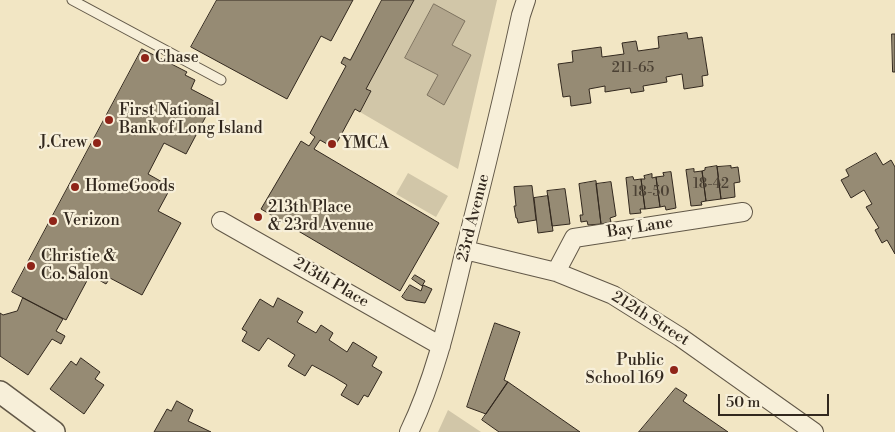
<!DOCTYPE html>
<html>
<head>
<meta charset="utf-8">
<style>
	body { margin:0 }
	#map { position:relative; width:895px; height:432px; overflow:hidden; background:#f2e6c4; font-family:"Libre Bodoni",serif }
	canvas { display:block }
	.scale { position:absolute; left:718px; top:394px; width:111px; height:22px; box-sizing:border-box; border:2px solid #32281e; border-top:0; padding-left:6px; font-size:15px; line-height:18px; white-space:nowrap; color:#32281e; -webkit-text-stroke:4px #f7efd9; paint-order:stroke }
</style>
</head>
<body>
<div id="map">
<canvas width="895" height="432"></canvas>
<div class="scale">50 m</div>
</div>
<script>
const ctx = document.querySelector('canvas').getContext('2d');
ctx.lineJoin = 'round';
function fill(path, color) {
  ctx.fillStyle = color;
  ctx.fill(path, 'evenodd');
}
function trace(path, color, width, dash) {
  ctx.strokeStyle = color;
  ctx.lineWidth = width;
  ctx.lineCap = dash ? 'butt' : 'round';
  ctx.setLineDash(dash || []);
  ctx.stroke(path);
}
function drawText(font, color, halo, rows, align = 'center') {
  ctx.font = font + ' "Libre Bodoni",serif';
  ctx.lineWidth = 4.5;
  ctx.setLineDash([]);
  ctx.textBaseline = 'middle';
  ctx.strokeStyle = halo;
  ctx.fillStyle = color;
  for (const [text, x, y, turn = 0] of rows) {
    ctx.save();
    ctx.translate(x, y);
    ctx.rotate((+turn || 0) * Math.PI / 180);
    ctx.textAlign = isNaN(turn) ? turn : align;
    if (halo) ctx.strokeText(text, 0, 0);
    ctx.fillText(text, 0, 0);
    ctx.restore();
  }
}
fill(new Path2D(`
	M414,0H497L458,169L360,112L371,92L366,89Z
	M408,173L448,196L436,217L396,194Z
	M448,410L481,432H438Z`), '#d1c6a8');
const water = new Path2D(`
	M434,4L465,21L452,45L471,55L444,105L427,95L438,75L405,58Z`);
fill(water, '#b1a58c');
trace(water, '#7e7360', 1);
const building = new Path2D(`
	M217,0H353L331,41L321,36L287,99L191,47Z
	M382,0H414L366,89L371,91L360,112L355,109L334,148L320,140L314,149L439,223L400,291L261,209L301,141L309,146L315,137L310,133L346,66L341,63L344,57L350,60Z
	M687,33L688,39L702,37L708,75L702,76L703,86L684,89L682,74L666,77L667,82L643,86L644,91L631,93L630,88L605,92V86L589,89L591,103L571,106L570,96L563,97L558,64L573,62L572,51L601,47L602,57L624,54L622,43L636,41L638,51L659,48L658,37Z
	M892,34H895V72H893Z
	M142,49L187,72L185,75L195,80L191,89L214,101L186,154L164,143L148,174L171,187L158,211L181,223L142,295L110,278L106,284L90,275L66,320L12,292Z
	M876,153L883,165L891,160L895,167V254L887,240L882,243L875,230L879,228L866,207L872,204L864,190L851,198L841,180L849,176L846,170Z
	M717,166L721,199L706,201L702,171L705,170V168Z
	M731,166V168L738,167L740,182L734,183L735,197L721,199L717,167Z
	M694,169V172L702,171L706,201L701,202L702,205L691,206L686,170Z
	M671,172L676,208L666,210L665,206L660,207L656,177L664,176L663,173Z
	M652,174V178L656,177L660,207L645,209L641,179H645L644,176Z
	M633,177L634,180L641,179L645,209H640L641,213L630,214L626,178Z
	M596,181L601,224L588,225L587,221L581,222L580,215H583L579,184Z
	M611,182L616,216L610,218L611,222L601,224L596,184Z
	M532,186L536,220L518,223L517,218H516L514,206H516L514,187Z
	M565,189L570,224L552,226L547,191Z
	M548,196L553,231L538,233L534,198Z
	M415,275L425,281L422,286L412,279Z
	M410,285L421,291L423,285L432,289L425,303L406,300L402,297Z
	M23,298L63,319L56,331L65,336L61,344L52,339L28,375L0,356V313L3,315L17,311Z
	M278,298L303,312L297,322L316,333L321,325L333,333L329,340L347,352L353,342L377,357L372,366L382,372L368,397L364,395L358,405L341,395L347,385L334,377L312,365L305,376L288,366L295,355L268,338L259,351L242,341L247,332L242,329L260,299L273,307Z
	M495,323L520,332L504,380L508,382L486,414L467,407Z
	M81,358L100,372L95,379L104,385L84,414L50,389L71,361L76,365Z
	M508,382L580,432H499L482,420Z
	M676,388L687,395L683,401L728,432H639Z
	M177,401L193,410L188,421L211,432H154L167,409L171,411Z`);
fill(building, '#968b74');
trace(building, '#32281e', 1);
const service = new Path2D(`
	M72,0L221,80`);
const minor = new Path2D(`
	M221,221L441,346
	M465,250L556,272L613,295L680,337L814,432
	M556,272L574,238L743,212
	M409,432C435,378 448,320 462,262C483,180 503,98 521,15L526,0`);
const tertiary = new Path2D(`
	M0,392L54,432`);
trace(service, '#625848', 11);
trace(minor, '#625848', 20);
trace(tertiary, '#625848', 24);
trace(service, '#f7efd9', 9);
trace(minor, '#f7efd9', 18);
trace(tertiary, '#f7efd9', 21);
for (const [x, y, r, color] of [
	[145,58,5,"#8f2418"],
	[109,120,5,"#8f2418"],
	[97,143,5,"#8f2418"],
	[332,144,5,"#8f2418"],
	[75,187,5,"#8f2418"],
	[258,217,5,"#8f2418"],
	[53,221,5,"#8f2418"],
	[31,266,5,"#8f2418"],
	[674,370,5,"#8f2418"]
]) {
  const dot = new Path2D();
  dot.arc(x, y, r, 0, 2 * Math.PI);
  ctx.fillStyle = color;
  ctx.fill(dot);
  trace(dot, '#f7efd9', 2);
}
drawText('14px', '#4b4134', null, [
	["211-65",633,69],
	["18-42",711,185],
	["18-50",651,193]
]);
drawText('16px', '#32281e', '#f7efd9', [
	["Chase",155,58],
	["First National",119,111],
	["Bank of Long Island",119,129],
	["J.Crew",87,143,"right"],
	["YMCA",342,144],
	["HomeGoods",85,187],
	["213th Place",268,208],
	["& 23rd Avenue",268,226],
	["Verizon",63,221],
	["Christie &",41,257],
	["Co. Salon",41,275],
	["Public",664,361,"right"],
	["School 169",664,379,"right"]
], 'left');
drawText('16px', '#32281e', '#f7efd9', [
	["23rd Avenue",474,218,-76],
	["Bay Lane",640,228,-9],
	["213th Place",331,283,30],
	["212th Street",650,319,32]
]);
</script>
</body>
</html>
